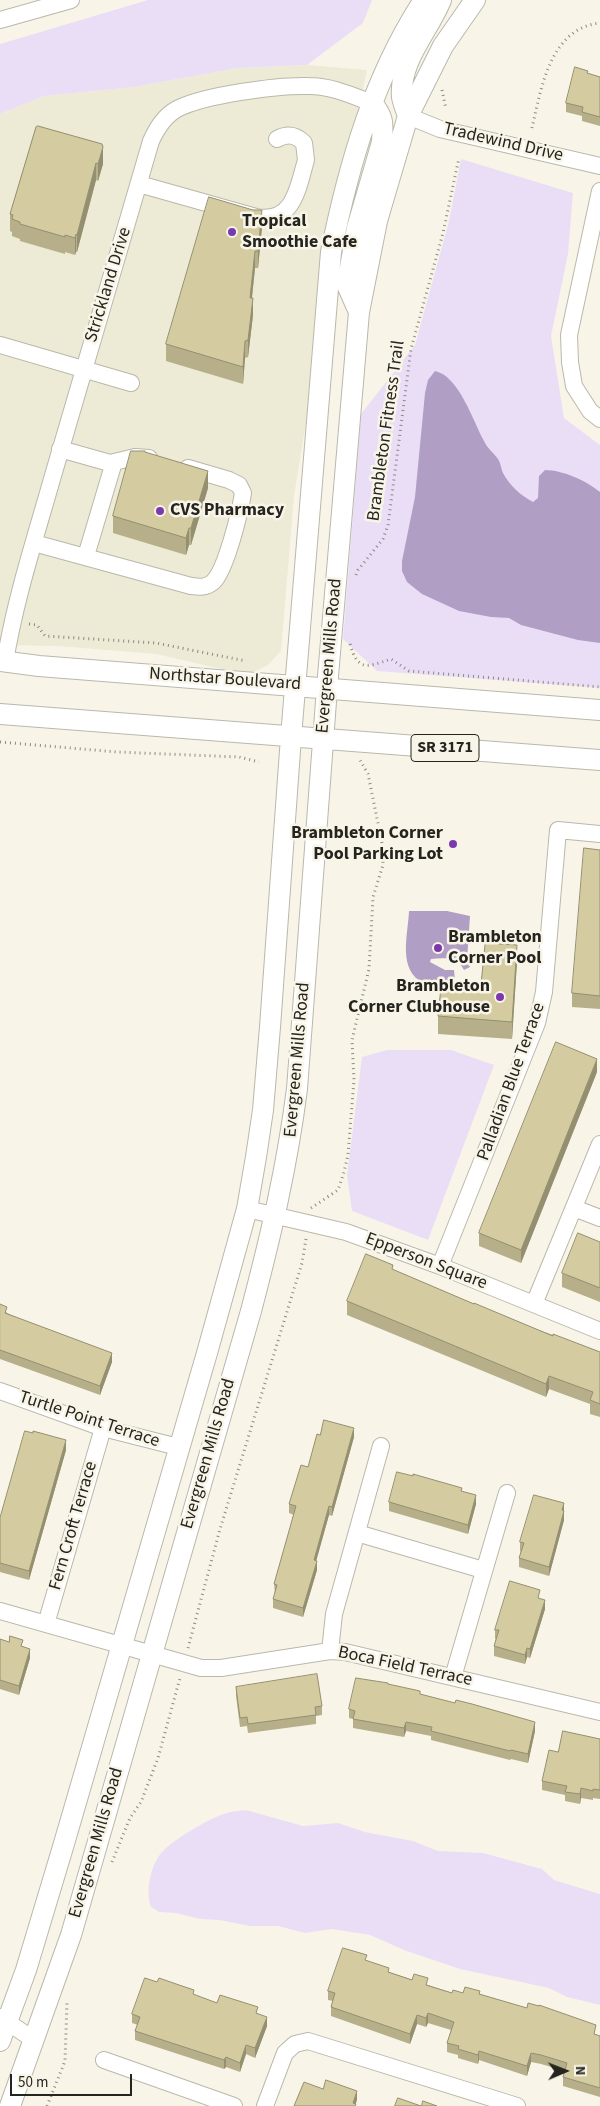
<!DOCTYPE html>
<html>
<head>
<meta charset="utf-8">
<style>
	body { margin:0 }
	#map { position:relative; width:600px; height:2106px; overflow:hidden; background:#f8f5e8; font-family:"Source Sans 3",sans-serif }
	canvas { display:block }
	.north { position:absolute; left:540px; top:2046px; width:50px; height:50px; -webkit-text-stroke:4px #f8f5e8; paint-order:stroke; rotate:89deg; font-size:14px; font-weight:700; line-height:20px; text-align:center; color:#25241f }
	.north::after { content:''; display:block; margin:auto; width:18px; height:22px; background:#25241f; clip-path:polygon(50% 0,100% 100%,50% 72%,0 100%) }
	.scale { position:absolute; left:10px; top:2074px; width:122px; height:22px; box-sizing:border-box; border:2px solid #25241f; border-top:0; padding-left:6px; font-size:15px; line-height:18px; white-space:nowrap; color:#25241f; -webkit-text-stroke:4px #f8f5e8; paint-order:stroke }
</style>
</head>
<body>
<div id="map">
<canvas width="600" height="2106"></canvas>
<div class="north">N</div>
<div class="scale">50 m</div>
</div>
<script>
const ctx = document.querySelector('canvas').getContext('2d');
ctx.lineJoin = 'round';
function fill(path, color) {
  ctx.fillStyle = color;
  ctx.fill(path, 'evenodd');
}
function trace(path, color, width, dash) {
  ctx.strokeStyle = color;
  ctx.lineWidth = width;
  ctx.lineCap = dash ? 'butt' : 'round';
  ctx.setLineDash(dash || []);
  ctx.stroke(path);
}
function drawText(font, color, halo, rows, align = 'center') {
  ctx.font = font + ' "Source Sans 3",sans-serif';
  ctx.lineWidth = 5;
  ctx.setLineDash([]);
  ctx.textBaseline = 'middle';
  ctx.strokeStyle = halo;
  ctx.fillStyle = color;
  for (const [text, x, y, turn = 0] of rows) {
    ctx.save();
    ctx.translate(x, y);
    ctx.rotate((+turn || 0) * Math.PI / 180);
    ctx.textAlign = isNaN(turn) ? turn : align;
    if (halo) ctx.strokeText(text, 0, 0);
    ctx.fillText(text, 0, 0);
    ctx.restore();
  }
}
fill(new Path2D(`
	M307,65L367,70L353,135L294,496L281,651L268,665L252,673L230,671L156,654L58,646L0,645V114L44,96L134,87L238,68Z`), '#edead5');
fill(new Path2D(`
	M148,0H372L363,23L307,65L238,68L134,87L44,96L0,114V44Z
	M461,159L573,193L568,254L551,336L564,418L600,445V688L377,671L343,639L361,414L415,345L449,221Z
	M387,1050H451L494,1065L428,1240L352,1211L347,1175L362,1057Z
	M246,1810L303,1826L338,1823L365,1832L413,1841L438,1851L483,1853L542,1869L554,1880L600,1894V2005L567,1997L549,1988L460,1969L404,1950L370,1935L332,1929L305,1933L278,1926H250L219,1920L200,1919L176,1913L159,1912L151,1907C145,1891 151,1862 164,1850C175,1839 211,1817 227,1813C233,1811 240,1811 246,1810Z`), '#eadef7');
fill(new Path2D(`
	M435,371C459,376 473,421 484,441C487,448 494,453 498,459C501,464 501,468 503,473C510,486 520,495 533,502L538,498L539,476L545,470C563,470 587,481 600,492V643L578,640L521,625L509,618L491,617L459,611L422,594L407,582L402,571V561L415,497L425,393L428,380Z
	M409,911H447L470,916L467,960L470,967L464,970C457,956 444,958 431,959L430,962L445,970H454L455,981C446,986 434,987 424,983C397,971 408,935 409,911Z`), '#b19ec4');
const minor = new Path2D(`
	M0,20L71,0
	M408,116L440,129L600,166
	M139,184L256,217C294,224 298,187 306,160L304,143C296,135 288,133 277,139
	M600,191L569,335L570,362L574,386L590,411L600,419
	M0,345L131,383
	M60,449L110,463L135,457L149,458
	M34,543L191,586C199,587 206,588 213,582C226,570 240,512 243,493L239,485L229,480L188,468
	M86,556L114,462
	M5,662C15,600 35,539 52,479C84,366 119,254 151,141C157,128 164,116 177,109C204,95 278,85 309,86C331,86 351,95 372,103
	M574,1208L600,1218
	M247,1209L346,1232L440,1266L600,1331
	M440,1266L537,1023L544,992L558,830L600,834
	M534,1304L600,1144
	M0,1391L103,1428L178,1447
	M357,1533L483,1570
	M0,1611L201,1668H221L330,1651L345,1652L600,1712
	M46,1624L103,1428
	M330,1651L334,1614L381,1446
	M453,1677L507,1493
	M0,2017L34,2040
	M104,2060L234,2106
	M265,2106L285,2053L295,2044L308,2041L517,2106`);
const major = new Path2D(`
	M408,116C406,110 403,103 402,97C399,61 428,32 441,0
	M359,312L347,285L357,228L382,142C383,124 384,117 372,103
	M0,661L39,666L600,710
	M0,714L600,760
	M0,2041L26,1970L63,1847L207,1353L247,1209L256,1157L263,1110L270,1027L291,737L331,252C349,164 374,76 424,0
	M10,2106L71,1935L251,1311C271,1235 287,1167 297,1089L327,688L359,312L377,221L408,116L443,46L475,0`);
trace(minor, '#bab8ab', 18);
trace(major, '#bab8ab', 22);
trace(new Path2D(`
	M442,90L446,109
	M532,128C541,89 550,28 600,23
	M356,575L358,570L383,539L388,525L411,349L443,233L459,158
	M29,624L37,625L45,636L156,643L246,661
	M350,644C358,672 367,667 391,659L409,671L600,687
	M0,742L117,752L239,757L259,762
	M311,1208L338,1190L344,1172L348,1155L354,1080L352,1040L369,969L373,897L383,865V848L368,774L360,760H362
	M188,1648L220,1529L302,1263L306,1239
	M112,1862L130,1818L141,1802L158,1758L180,1678
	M47,2106L65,2061L67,2003`), '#8c8a81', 3, [1, 4]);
trace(minor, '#fff', 16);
trace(major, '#fff', 20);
fill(new Path2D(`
	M588,74L600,77V126L582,121V116L566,112V103Z
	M36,127L103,164L98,181L96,180L77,252H76L75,255L65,252V254L20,241V239L12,236V232L10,231V214Z
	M262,227L258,268H255L252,298L253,315L248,357L245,358L243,384L166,361V344Z
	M145,452L208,488L191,545H189L186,555L113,533V516Z
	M600,850V1009L572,1007V993Z
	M499,944L517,962L512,1039L438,1034V1016L480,990Z
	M597,1072L521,1263L479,1246V1233Z
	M600,1242V1302L562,1287V1273Z
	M393,1270L474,1304L536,1329L600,1352V1417L590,1414V1404L549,1389L546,1397L347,1315V1301Z
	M0,1304L7,1313L112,1362L100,1395L0,1359Z
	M320,1435L354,1437L332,1516L329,1515L316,1560L317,1570L303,1617L273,1608V1599L275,1594L274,1584L294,1515L289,1513V1504L308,1467Z
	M66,1450L29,1580L0,1572V1518Z
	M462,1491L476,1504L468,1534L389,1511V1502Z
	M564,1503V1520L549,1576L519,1567V1558L521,1552L520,1551V1542Z
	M540,1598L545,1609L530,1658L527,1657L525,1664L494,1656V1646L496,1639H495V1630Z
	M0,1639L23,1647L30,1658L19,1695L0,1689Z
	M388,1684L535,1731L528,1763L511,1759L510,1760L431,1740V1736L406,1731L404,1737L353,1728V1719L349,1718V1709Z
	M236,1687L322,1706V1715L316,1716V1724L248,1733L247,1726L240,1727L236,1696Z
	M600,1739V1799L593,1798V1800L581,1798L580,1804L565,1801V1795L542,1790V1781L558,1752Z
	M367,1961L389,1972L452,1993H463L480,1994L600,2036V2097L563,2086V2077L565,2071L541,2064L531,2062L527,2076L479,2060L478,2064L458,2058V2055L447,2052V2043L451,2030L428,2023L426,2027L417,2024L410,2044L331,2016V2007L333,2001L328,2000V1991Z
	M194,1995L217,2003L258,2014L267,2026L255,2058L246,2054L240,2072L226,2067L224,2069L135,2040V2031L138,2025L132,2023V2014Z`), '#b6af8a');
fill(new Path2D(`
	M103,147V164L98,181V164Z
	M96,163V180L77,252V235Z
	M262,210V227L258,268V251Z
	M76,234V252L75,255V238Z
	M255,251V268L250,315V298Z
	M253,298V315L248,357V340Z
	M245,341V358L243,384V367Z
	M208,471V488L191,545V528Z
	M189,528V545L186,555V538Z
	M517,945V962L512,1039V1022Z
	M597,1059V1072L521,1263V1250Z
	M112,1353V1362L100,1395V1386Z
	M549,1376V1389L546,1397V1384Z
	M354,1428V1437L332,1516V1507Z
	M66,1440V1450L29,1580V1571Z
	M476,1495V1504L468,1534V1525Z
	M564,1503V1520L549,1576V1567Z
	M329,1506V1515L314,1569V1560Z
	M317,1561V1570L303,1617V1608Z
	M545,1600V1609L530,1658V1649Z
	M527,1648V1657L525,1664V1655Z
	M30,1649V1658L19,1695V1686Z
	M406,1722V1731L404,1737V1728Z
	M535,1722V1731L528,1763V1754Z
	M581,1788V1798L580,1804V1794Z
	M428,2013V2023L426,2027V2018Z
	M417,2015V2024L410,2044V2034Z
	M267,2017V2026L255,2058V2048Z
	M246,2045V2054L240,2072V2063Z
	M479,2051V2060L478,2064V2055Z
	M531,2053V2062L527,2076V2066Z
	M226,2057V2067L224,2069V2060Z
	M357,2091V2100L355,2106L353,2103Z`), '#948f70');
const building = new Path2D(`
	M575,67L588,71L587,73L600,77V117L582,112L583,107L566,103Z
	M38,126L102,144L103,147L98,164L96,163L77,235L76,234L75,238L65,235V237L20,224V222L12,219L13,215L10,214L36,127Z
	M209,197L253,210H262L258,251H255L250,298H253L248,340L245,341L243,367L166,344Z
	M131,451H145V452L208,471L191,528H189L186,538L113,516Z
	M584,848L600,850V996L572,993Z
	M486,939L499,940V944L517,945L512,1022L438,1016L441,987L480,990Z
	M556,1042L597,1059L521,1250L479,1233Z
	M578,1233L600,1242V1288L562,1273Z
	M366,1254L393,1265L392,1269L474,1304V1303L536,1329L553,1336V1334L600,1352V1404L590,1400L593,1392L549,1376L546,1384L347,1301Z
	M0,1304L7,1307L5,1313L112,1353L100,1386L0,1350Z
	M324,1420L354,1428L332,1507L329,1506L314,1560L317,1561L303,1608L273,1599L277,1585L274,1584L296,1506L289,1504L301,1465L308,1467L317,1434L320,1435Z
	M25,1431L33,1433V1431L66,1440L29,1571L0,1563V1518Z
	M397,1472L413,1476V1474L462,1488L461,1491L476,1495L468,1525L389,1502Z
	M534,1495L564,1503L562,1510L564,1511L549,1567L519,1558L524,1543L520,1542Z
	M510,1581L540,1590L538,1598L545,1600L530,1649L527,1648L525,1655L494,1646L499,1630H495Z
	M10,1636L23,1640L21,1646L30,1649L19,1686L0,1680V1639L9,1642Z
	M317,1674L322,1706L315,1707L316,1715L248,1724L247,1717L240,1718L236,1687Z
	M356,1678L388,1683V1684L420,1691V1694L455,1703L456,1700L472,1704L535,1722L528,1754L511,1750L510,1751L431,1731L432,1727L406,1722L404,1728L353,1719L355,1711L349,1709Z
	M563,1731L600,1739V1790L593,1789V1791L581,1788L580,1794L565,1792L567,1786L542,1781L549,1750L558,1752Z
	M343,1948L367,1955L365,1960L389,1968L388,1972L412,1980L414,1974L428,1978L426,1985L452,1993L453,1990L463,1993L465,1987L480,1991L479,1994L527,2008L528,2003L539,2006V2005L596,2025L594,2034L600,2036V2088L563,2077L567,2063L541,2055L531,2053L527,2066L479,2051L478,2055L458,2049L459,2046L447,2043L454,2022L428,2013L426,2018L417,2015L410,2034L331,2007L335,1993L328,1991Z
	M145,1978L157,1982L159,1978L182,1986L194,1990L193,1994L217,2003L220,1995L258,2007L256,2013L267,2017L255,2048L246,2045L240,2063L226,2057L224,2060L135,2031L140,2017L132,2014Z
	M326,2080L357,2091L353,2103L356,2104L355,2106H294L304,2082L323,2089Z
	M398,2098L421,2106H395Z
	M423,2101L437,2106H422Z`);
fill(building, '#d4cca0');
trace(building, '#948f70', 1);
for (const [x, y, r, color] of [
	[232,232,5,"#7b39ad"],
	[160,511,5,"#7b39ad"],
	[453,844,5,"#7b39ad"],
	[438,948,5,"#7b39ad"],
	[500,997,5,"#7b39ad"]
]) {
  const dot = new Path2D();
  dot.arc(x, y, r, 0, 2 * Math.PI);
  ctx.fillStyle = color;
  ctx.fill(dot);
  trace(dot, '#f8f5e8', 2);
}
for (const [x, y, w] of [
	[445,748,68]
]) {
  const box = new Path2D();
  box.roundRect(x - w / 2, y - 13.5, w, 27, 4);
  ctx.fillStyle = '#f8f5e8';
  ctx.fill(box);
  trace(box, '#25241f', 1);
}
drawText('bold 16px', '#25241f', null, [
	["SR 3171",445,748]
]);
drawText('18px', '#25241f', '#f8f5e8', [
	["Tradewind Drive",503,143,13],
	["Strickland Drive",109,285,-73],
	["Brambleton Fitness Trail",387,431,-82],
	["Evergreen Mills Road",330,656,-85],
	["Northstar Boulevard",225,680,4],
	["Evergreen Mills Road",298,1060,-85],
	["Palladian Blue Terrace",512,1082,-70],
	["Epperson Square",426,1262,21],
	["Turtle Point Terrace",89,1420,18],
	["Evergreen Mills Road",209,1454,-74],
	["Fern Croft Terrace",74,1526,-74],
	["Boca Field Terrace",405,1667,12],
	["Evergreen Mills Road",97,1843,-74]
]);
drawText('bold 18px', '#25241f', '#f8f5e8', [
	["Tropical",242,222],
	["Smoothie Cafe",242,243],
	["CVS Pharmacy",170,511],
	["Brambleton Corner",443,834,"right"],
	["Pool Parking Lot",443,855,"right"],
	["Brambleton",448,938],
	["Corner Pool",448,959],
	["Brambleton",490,987,"right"],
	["Corner Clubhouse",490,1008,"right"]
], 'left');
</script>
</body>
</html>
